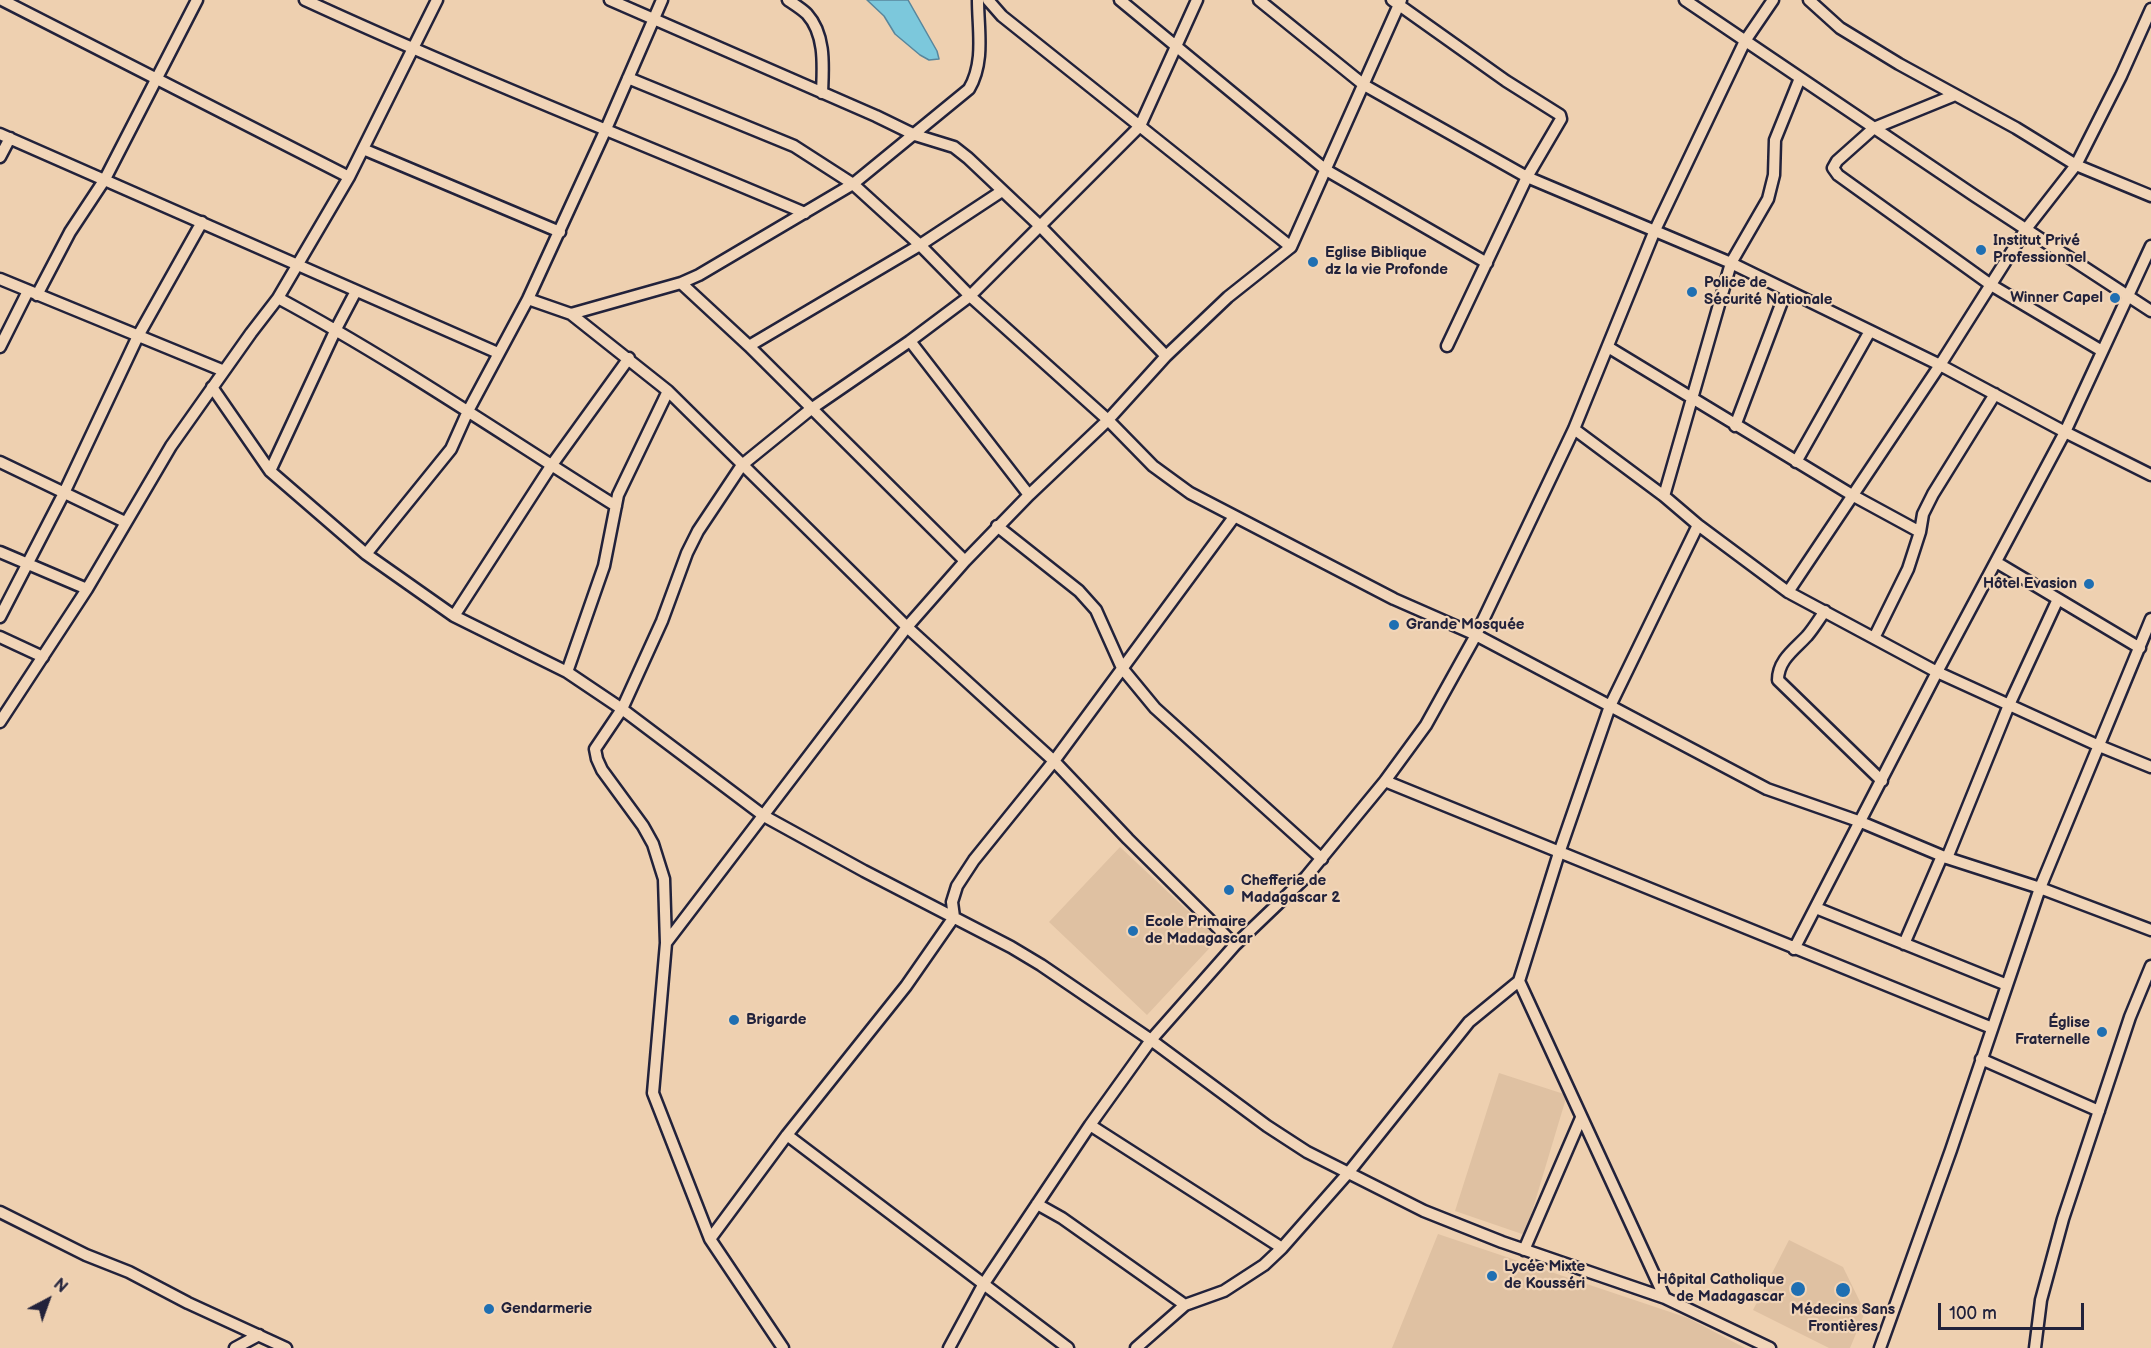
<!DOCTYPE html>
<html>
<head>
<meta charset="utf-8">
<style>
	body { margin:0 }
	#map { position:relative; width:2151px; height:1348px; overflow:hidden; background:#eed0b0; font-family:"Balsamiq Sans",sans-serif }
	canvas { display:block }
	.north { position:absolute; left:18px; top:1270px; width:60px; height:60px; -webkit-text-stroke:4px #f1d5b8; paint-order:stroke; rotate:41deg; font-size:16px; font-weight:700; line-height:24px; text-align:center; color:#22223b }
	.north::after { content:''; display:block; margin:auto; width:21px; height:27px; background:#22223b; clip-path:polygon(50% 0,100% 100%,50% 72%,0 100%) }
	.scale { position:absolute; left:1938px; top:1303px; width:146px; height:27px; box-sizing:border-box; border:3px solid #22223b; border-top:0; padding-left:8px; font-size:18px; line-height:21px; white-space:nowrap; color:#22223b; -webkit-text-stroke:4px #f1d5b8; paint-order:stroke }
</style>
</head>
<body>
<div id="map">
<canvas width="2151" height="1348"></canvas>
<div class="north">N</div>
<div class="scale">100 m</div>
</div>
<script>
const ctx = document.querySelector('canvas').getContext('2d');
ctx.lineJoin = 'round';
function fill(path, color) {
  ctx.fillStyle = color;
  ctx.fill(path, 'evenodd');
}
function trace(path, color, width, dash) {
  ctx.strokeStyle = color;
  ctx.lineWidth = width;
  ctx.lineCap = dash ? 'butt' : 'round';
  ctx.setLineDash(dash || []);
  ctx.stroke(path);
}
function drawText(font, color, halo, rows, align = 'center') {
  ctx.font = font + ' "Balsamiq Sans",sans-serif';
  ctx.lineWidth = 4.5;
  ctx.setLineDash([]);
  ctx.textBaseline = 'middle';
  ctx.strokeStyle = halo;
  ctx.fillStyle = color;
  for (const [text, x, y, turn = 0] of rows) {
    ctx.save();
    ctx.translate(x, y);
    ctx.rotate((+turn || 0) * Math.PI / 180);
    ctx.textAlign = isNaN(turn) ? turn : align;
    if (halo) ctx.strokeText(text, 0, 0);
    ctx.fillText(text, 0, 0);
    ctx.restore();
  }
}
fill(new Path2D(`
	M1120,847L1218,939L1147,1015L1049,922Z
	M1499,1073L1567,1095L1525,1235L1455,1211Z
	M1438,1234L1688,1318L1745,1348H1392Z
	M1789,1240L1843,1267L1865,1312L1850,1348H1829L1753,1310Z`), '#dfc1a2');
const water = new Path2D(`
	M867,0H908L937,51L939,59L929,60L920,55L895,34L884,16Z`);
fill(water, '#7cc8dc');
trace(water, '#58869c', 1.5);
const minor = new Path2D(`
	M2,0L349,177
	M305,0C470,76 638,142 805,213
	M610,0L876,116L915,135L954,147L968,158L1040,226L1166,356
	M788,0C794,4 802,9 807,14C826,35 823,67 822,93
	M988,0L1002,16L1291,247
	M1120,0L1326,170L1487,263
	M1197,0L1140,126L970,296L910,341L811,409L742,465L698,531L687,553L662,621L622,709L595,749L597,759L602,770L643,826L653,844L664,879L666,943L653,1093L710,1239L787,1135L906,986L954,917L952,902L957,886L974,860L1054,761L1234,517
	M1259,0L1364,85L1527,177L1731,263L1940,365L2065,432L2151,475
	M1392,0L1506,81L1560,115L1561,119L1527,177L1447,346
	M1685,0L1975,196L2151,311
	M1809,0L1840,28L1899,64L2016,128L2076,165L2151,196
	M628,78L794,146L853,184L920,245L970,296L1108,420L1153,466L1190,493L1394,599L1476,635L1767,789L1861,822L1947,858L2040,888L2151,930
	M1955,95L1874,128L1837,161L1833,168L1838,175L1991,285L2102,351
	M0,134L498,353
	M363,149L560,232
	M0,157L10,138
	M0,279L224,371
	M681,283L749,346L965,561
	M37,295L70,232L105,179L197,0
	M278,298C395,361 504,436 616,506
	M528,299L571,314L668,391L907,627L1054,761L1128,839L1235,945
	M571,314L681,283L699,275L853,184L969,89C985,62 978,30 978,0
	M910,341L1029,495
	M749,346L920,245L1002,191
	M0,347L28,291
	M1608,347L1852,495L1920,532
	M212,387L270,471L366,554L451,449L468,411L528,299L606,129L662,0
	M1735,426L1786,291
	M1574,429L1664,496L1698,525L1788,592L1937,672L2097,745L2151,767
	M0,462L125,522
	M1796,462L1870,331
	M270,471L336,329L356,291
	M1664,496L1731,263L1768,199L1774,175L1775,140L1800,78
	M997,526L1079,591L1096,610L1122,668L1155,708L1322,859
	M0,552L87,589
	M366,554L454,616L551,466L629,358
	M1996,562L2140,648
	M1788,592L1940,365L2026,229L2076,165L2121,76L2151,9
	M1825,611C1819,619 1814,628 1807,636C1795,649 1778,660 1778,680L1882,781
	M454,616L567,672L622,709L764,816L864,871L1011,947L1041,965L1151,1040L1267,1126L1307,1152L1424,1211L1502,1242L1665,1298L1770,1348
	M0,617L64,493L138,336L202,222
	M0,637L43,657
	M1874,638L1908,569L1920,532L1923,514L1933,494L1995,394
	M567,672L604,566L618,495L668,391
	M0,722L87,589L171,446L251,333L278,298L349,177L437,0
	M1385,781L1992,1028
	M1947,858L2009,705L2058,599
	M1816,908L2007,985
	M666,943L907,627L965,561L1029,495L1108,420L1166,356L1228,297L1291,247L1401,0
	M1904,944L1942,856
	M1794,949L1937,672L2065,432L2151,246
	M1981,1059L2099,1111
	M1090,1125L1282,1248
	M787,1135L1068,1348
	M1037,1204L1062,1218L1185,1305
	M0,1212L86,1255L129,1272L188,1303L286,1348
	M710,1239L783,1348
	M1524,1250L1581,1118
	M1665,1298L1519,981L1559,853L1610,706L1698,525
	M235,1348L259,1335
	M949,1348L983,1285L1090,1125L1151,1040L1235,945L1306,877L1385,781L1426,725L1476,635L1574,429L1655,230L1745,41L1773,0
	M1136,1348L1185,1305L1224,1291L1264,1265L1282,1248L1349,1172L1469,1022L1519,981
	M1880,1348L1951,1150L2040,888L2151,619
	M2035,1348L2041,1300L2063,1219L2130,1017L2151,966`);
trace(minor, '#22223b', 15);
trace(minor, '#f1d5b8', 10);
for (const [x, y, r, color] of [
	[1981,250,6,"#1f6fb2"],
	[1313,262,6,"#1f6fb2"],
	[1692,292,6,"#1f6fb2"],
	[2115,298,6,"#1f6fb2"],
	[2089,584,6,"#1f6fb2"],
	[1394,625,6,"#1f6fb2"],
	[1229,890,6,"#1f6fb2"],
	[1133,931,6,"#1f6fb2"],
	[734,1020,6,"#1f6fb2"],
	[2102,1032,6,"#1f6fb2"],
	[1492,1276,6,"#1f6fb2"],
	[1798,1289,8,"#1f6fb2"],
	[1843,1290,8,"#1f6fb2"],
	[489,1309,6,"#1f6fb2"]
]) {
  const dot = new Path2D();
  dot.arc(x, y, r, 0, 2 * Math.PI);
  ctx.fillStyle = color;
  ctx.fill(dot);
  trace(dot, '#f1d5b8', 2);
}
drawText('bold 15px', '#22223b', '#f1d5b8', [
	["Institut Privé",1993,241],
	["Professionnel",1993,258],
	["Eglise Biblique",1325,253],
	["dz la vie Profonde",1325,270],
	["Police de",1704,283],
	["Sécurité Nationale",1704,300],
	["Winner Capel",2103,298,"right"],
	["Hôtel Evasion",2077,584,"right"],
	["Grande Mosquée",1406,625],
	["Chefferie de",1241,881],
	["Madagascar 2",1241,898],
	["Ecole Primaire",1145,922],
	["de Madagascar",1145,939],
	["Brigarde",746,1020],
	["Église",2090,1023,"right"],
	["Fraternelle",2090,1040,"right"],
	["Lycée Mixte",1504,1267],
	["de Kousséri",1504,1284],
	["Hôpital Catholique",1784,1280,"right"],
	["de Madagascar",1784,1297,"right"],
	["Gendarmerie",501,1309],
	["Médecins Sans",1843,1310,"center"],
	["Frontières",1843,1327,"center"]
], 'left');
</script>
</body>
</html>
